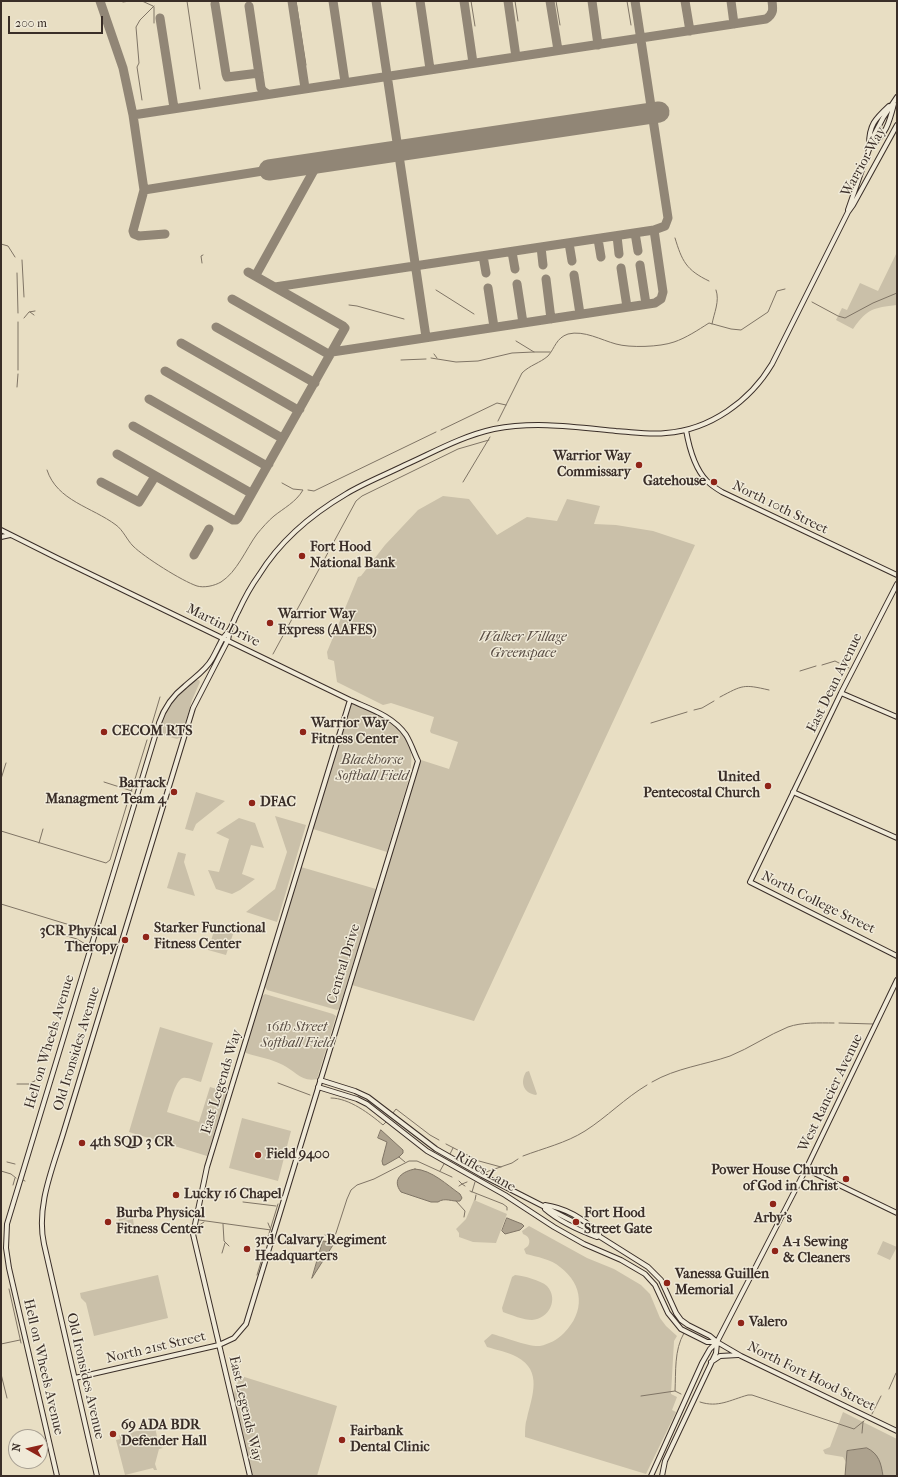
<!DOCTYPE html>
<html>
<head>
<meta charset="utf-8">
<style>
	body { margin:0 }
	#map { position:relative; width:898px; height:1477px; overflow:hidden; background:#e8dec3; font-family:"IM FELL French Canon",serif }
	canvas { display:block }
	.frame { position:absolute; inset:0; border:2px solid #3a2e28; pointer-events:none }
	.north { position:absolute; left:8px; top:1429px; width:40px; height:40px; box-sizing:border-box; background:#f0ead8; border:1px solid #a79f92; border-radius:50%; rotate:278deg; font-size:11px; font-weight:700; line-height:16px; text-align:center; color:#3a2e28 }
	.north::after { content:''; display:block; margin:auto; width:14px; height:18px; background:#8f2418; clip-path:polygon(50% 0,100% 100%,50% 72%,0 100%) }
	.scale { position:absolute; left:8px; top:16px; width:95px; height:18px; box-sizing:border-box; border:2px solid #3a2e28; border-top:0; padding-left:5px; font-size:12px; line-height:14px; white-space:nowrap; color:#3a2e28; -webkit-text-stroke:3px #f0ead8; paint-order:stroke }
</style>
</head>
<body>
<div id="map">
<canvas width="898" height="1477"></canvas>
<div class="frame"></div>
<div class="north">N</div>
<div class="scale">200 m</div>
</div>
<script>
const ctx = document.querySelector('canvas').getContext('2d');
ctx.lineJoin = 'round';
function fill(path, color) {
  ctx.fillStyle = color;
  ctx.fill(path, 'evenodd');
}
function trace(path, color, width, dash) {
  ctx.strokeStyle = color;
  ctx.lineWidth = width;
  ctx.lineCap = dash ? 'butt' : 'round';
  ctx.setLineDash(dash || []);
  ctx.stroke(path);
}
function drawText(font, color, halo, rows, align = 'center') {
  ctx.font = font + ' "IM FELL French Canon",serif';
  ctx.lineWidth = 3;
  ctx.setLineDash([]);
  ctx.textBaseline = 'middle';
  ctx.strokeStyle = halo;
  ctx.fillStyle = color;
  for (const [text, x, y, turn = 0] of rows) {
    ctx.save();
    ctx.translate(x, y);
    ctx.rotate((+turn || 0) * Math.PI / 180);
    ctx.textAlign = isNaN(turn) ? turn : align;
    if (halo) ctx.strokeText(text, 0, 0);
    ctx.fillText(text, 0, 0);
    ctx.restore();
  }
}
fill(new Path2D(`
	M897,252V305C873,308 868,308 853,329L836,320L842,308L847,310L860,283L878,291Z
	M443,496L469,499L497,535L527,517L557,521L567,499L600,506L594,524L616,525L653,531L695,545L474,1021L352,985L421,760L449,769L458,742L431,733L430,731L434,717L391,703L383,705L337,682L334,661L328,659L327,652L358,577L361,576L385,545L418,510Z
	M196,680H199L200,682L192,700L181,737L177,739L163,735L161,732C159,710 181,692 196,680Z
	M352,704C363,705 374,713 383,718C422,739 413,767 402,802C397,819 392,835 387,852L313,829L350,706Z
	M196,792L225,801L196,824L193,831L185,829Z
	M275,816L306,825L277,922L246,912L275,889L287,852Z
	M239,818L255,823L264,848L251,845L242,874L255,879L240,890L232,894L216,889L208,870L219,872L229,839L216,833Z
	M178,852L186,854L184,862L195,896L167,888Z
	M301,867L376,889L339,1009L337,1010L267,990L265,987Z
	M215,928L233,934L226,955L208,950Z
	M265,994L333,1014L336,1016L317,1079C302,1083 294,1070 283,1065C272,1059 258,1057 246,1053L245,1051L259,1003L262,996Z
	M160,1027L213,1043L201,1082C196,1081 188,1077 183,1078C175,1080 170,1104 167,1112L199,1122L210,1087L227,1092L207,1156L129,1132Z
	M529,1071L537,1094L536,1095C523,1093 520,1082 526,1072Z
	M242,1118L291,1131L278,1181L229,1168Z
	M474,1200L507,1214L496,1243L473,1242L459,1237V1233L456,1229L466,1219Z
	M131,1211L132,1218L119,1221L117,1214Z
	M133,1219L134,1226L121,1229L119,1222Z
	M529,1226L587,1258L614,1269L641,1285L650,1294L660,1318L666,1326L677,1336L674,1341L671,1394L677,1397L672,1410L676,1412L646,1474L525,1437C525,1430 525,1424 527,1418C532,1396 543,1371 517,1357C508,1352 497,1350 487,1347L484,1341L492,1334C504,1337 528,1347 540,1346C549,1344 557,1340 564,1333C585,1312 584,1285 560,1267C551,1259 537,1257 526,1254L524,1249L528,1246C531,1241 529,1236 523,1234L522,1231Z
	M883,1241L897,1247L890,1260L877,1254Z
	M158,1275L168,1318L94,1336L86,1303L81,1298L80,1293Z
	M515,1275C524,1276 540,1280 547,1286C559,1299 549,1319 532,1320C524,1320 511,1315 503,1312L502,1308L512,1277Z
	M238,1375L337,1406L317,1476H253L233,1397Z
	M843,1412L897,1439V1476H854L843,1457L825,1454L823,1450L830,1447Z
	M155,1427L159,1446L163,1448L159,1449L155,1464L157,1470H154L153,1468L125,1475L116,1440L120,1439L119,1435Z`), '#cac0a9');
const water = new Path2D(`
	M381,1130L403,1150V1153L399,1157L385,1165H383L382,1161L387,1142L378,1138Z
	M415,1169C432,1170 447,1185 460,1194L462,1198L460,1201C452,1202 445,1197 438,1202H431L401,1192C391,1179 403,1171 415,1169Z
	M507,1218L522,1224L524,1226L520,1230L505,1234L502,1231Z
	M323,1241L329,1242L333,1245L312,1278Z
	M867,1448C879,1454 881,1463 883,1476H845L847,1451Z`);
fill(water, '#ada28e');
trace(water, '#7f7465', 1);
trace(new Path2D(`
	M142,1L153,6
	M187,1L200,89
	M296,1L306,65
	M471,1L475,26
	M515,1L518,21
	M556,1L560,25
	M627,1L631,25
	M123,2L130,1
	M154,23V7
	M142,100L137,67L139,63L136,27L140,20L154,6
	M675,238C682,261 686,270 709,281
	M1,244L8,246L15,257
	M22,260L24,297
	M202,263L201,256L203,255
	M17,273L18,313
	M436,290L474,314
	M812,302L838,316L845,318L873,303L897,293
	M349,305L357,306L404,319
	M30,312L34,315
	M24,318L29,312L35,311
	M712,324C714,313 720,301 716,290
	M516,341L534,352H550
	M434,354L437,358
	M431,358L456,362L478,361L512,353L534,352
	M401,360L426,359
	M18,370V322
	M17,387L18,374
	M498,421L522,373C530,365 540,363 548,356C555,348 556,338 568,334C584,330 601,340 616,344C630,348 660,347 674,342C686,338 698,330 709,323L731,329L741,330L768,312L777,291L785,289
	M441,430L497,403L506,405
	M47,470C57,501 92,507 116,525C123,530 127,540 133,546C144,557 182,581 197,586C204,588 214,586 221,582C237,572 246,549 257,534C262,528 268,521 274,516C284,508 296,502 303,490L293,489L282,483
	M463,482L490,437
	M308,490L314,491L436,432
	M273,654L356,501L362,496L458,449L489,440
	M822,665L835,661L849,668
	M800,671L816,666
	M720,697C743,685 743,684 769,690
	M694,710L702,708L714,701
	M651,723L687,712
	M149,734L160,697
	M1,779L6,763
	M104,782L132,791
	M131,792L147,740
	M1,831L106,863L110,860L127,804
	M39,843L43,829
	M1,904L83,929
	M60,934L77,939L87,945
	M94,947H98
	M839,1023L873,1024
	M652,1082C676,1068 704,1065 730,1056C750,1048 768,1035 788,1027C802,1022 819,1023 834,1023
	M30,1083L35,1081L37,1076
	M278,1083L310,1095
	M17,1084H31L38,1095
	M331,1098C349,1098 370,1114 383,1125L386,1122
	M393,1113L396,1109L430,1135L439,1140
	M446,1144L479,1161L501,1167
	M450,1154L453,1148
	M523,1156C544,1148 566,1143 585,1131C607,1117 625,1098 647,1085
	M399,1157L405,1162
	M7,1162L15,1164
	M1,1171L11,1174L16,1178
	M440,1171L444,1164
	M486,1172L512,1163L518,1159
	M23,1180L25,1181
	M459,1181L462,1184L467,1182
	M13,1185L15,1178
	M459,1186L462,1184L465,1186
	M470,1191L503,1204L507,1207V1210
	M472,1192L475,1182
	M475,1200L476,1195
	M456,1201L465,1211L464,1217
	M243,1202L276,1206
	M199,1220L271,1230
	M268,1223L270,1228
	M223,1224L224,1241L229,1246
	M198,1226L204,1222
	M325,1235L335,1236L347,1199L351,1190L357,1185L374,1179L409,1161H417L452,1177
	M267,1240L278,1204
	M331,1243L335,1236
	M1,1249V1262
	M222,1253L225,1243
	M257,1275L265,1249
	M9,1289L21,1343
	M1,1344L20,1340
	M1,1374L7,1398
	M889,1389L896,1373
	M681,1394L675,1391C676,1372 674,1350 684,1333
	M641,1396L675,1391
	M700,1402C718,1408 730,1400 748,1395H752L854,1429L864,1421
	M872,1414L881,1396
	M862,1433L863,1422`), '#7f7465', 1);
trace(new Path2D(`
	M100,1L123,68L133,115
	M292,1L305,88
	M333,1L345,82
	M376,1L426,337
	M420,1L430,69
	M464,1L473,63
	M508,1L516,57
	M550,1L558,50
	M592,1L598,45
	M685,1L690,31
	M731,1L734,24
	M215,4L226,74L227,77L259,73
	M249,6L261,88L263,91L268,94
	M160,18L174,108
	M144,190L269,170
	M635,233L638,251
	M165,234L139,236L134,234L133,231L144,190L133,115L766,19C774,14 773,9 772,1
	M617,236L619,254
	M598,239L601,257
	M569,243L572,261
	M541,247L543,265
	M512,252L515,269
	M483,256L486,273
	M640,265L646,304
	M621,268L627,307
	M257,273L318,163
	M574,275L580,314
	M546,279L551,319
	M517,284L523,323
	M275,287L654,230L665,226L668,218L635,1
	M488,288L494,327
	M232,299L330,355
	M216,327L315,383
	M181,343L296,409H300
	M332,352L655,303L661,299L663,292L654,230
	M165,371L280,437
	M149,399L265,465L269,464
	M133,426L249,492
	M117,454L233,520H236L238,518L345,328L343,326L248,272
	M101,482L139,502L154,478L157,477
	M194,555L209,529`), '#918676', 9);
trace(new Path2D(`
	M269,170L659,112`), '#918676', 21);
const secondary = new Path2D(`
	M869,145C869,125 875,119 889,106
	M870,147C886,134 889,124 894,104
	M848,210L874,135L883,118L897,97
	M686,430C689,447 694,468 707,481C712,486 717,489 722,492L897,575
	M1,530L57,558L350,700C370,709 393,716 406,735C411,743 414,753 418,761L246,1324L234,1338L219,1345L75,1378
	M1,537L10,535
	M897,584L841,693L750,882L897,956
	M841,693L897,717
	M793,792L897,838
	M320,1080L355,1091L368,1097L436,1149L482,1175L586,1228L648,1267L661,1280L676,1313L681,1320L688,1325L710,1336L717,1342L741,1356L897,1431
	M318,1087L357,1099L367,1104L427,1151L505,1195L554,1227L584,1244L621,1260L645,1274L655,1285L668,1313L681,1329L707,1342H716
	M806,1169L897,1213
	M545,1205C566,1208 584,1219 599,1234
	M545,1209C560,1222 578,1230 597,1237
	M711,1362L720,1356L738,1355
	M57,1476L9,1268L6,1248L7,1224L159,723C164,708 172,696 185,686C195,677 206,670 212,659C216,652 219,645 223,638C225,635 228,633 230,629C233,624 235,617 238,612C244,599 251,586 259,575C280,541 312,514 346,494C364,483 385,475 405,465C434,452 462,436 494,429C535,421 575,427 616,431C633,432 650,435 666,433C710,430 750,401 772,364L848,212L853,205L897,125
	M97,1476L44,1244C36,1207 52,1170 63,1134L193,708L228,640L230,630
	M250,1476L193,1234L207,1167L350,700
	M651,1476L702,1363L710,1349L717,1342L806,1169L897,980
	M662,1476L665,1461L716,1353L717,1343`);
trace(secondary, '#3a2e28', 6);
trace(secondary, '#f0ead8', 4);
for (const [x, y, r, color] of [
	[639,465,4,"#8f2418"],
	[714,482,4,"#8f2418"],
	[302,556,4,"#8f2418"],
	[270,623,4,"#8f2418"],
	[104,732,4,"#8f2418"],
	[303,732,4,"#8f2418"],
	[768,786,4,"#8f2418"],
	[174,792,4,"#8f2418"],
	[252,803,4,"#8f2418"],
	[146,937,4,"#8f2418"],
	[125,940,4,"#8f2418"],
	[82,1143,4,"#8f2418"],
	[258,1155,4,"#8f2418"],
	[846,1179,4,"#8f2418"],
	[176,1195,4,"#8f2418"],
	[773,1204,4,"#8f2418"],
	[108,1222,4,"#8f2418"],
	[576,1222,4,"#8f2418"],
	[247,1249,4,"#8f2418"],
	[775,1251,4,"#8f2418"],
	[667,1283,4,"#8f2418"],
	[741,1323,4,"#8f2418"],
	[113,1434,4,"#8f2418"],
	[342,1440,4,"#8f2418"]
]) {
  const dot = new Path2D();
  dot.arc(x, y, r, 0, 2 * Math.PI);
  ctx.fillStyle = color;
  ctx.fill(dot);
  trace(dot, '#f0ead8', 1.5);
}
drawText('14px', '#3a2e28', '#f0ead8', [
	["Warrior Way",864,162,-61],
	["North 10th Street",780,508,26],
	["Martin Drive",223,626,26],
	["East Dean Avenue",835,683,-64],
	["North College Street",818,903,26],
	["Central Drive",344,964,-73],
	["Hell on Wheels Avenue",50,1042,-73],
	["Old Ironsides Avenue",77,1049,-73],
	["East Legends Way",222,1082,-73],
	["West Rancier Avenue",831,1093,-64],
	["Rifles Lane",485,1172,30],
	["North 21st Street",156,1348,-13],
	["Hell on Wheels Avenue",43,1367,77],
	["Old Ironsides Avenue",85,1376,77],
	["North Fort Hood Street",811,1377,26],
	["East Legends Way",245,1409,77]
]);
drawText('bold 14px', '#3a2e28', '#f0ead8', [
	["Warrior Way",631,457,"right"],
	["Commissary",631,473,"right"],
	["Gatehouse",706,482,"right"],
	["Fort Hood",310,548],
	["National Bank",310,564],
	["Warrior Way",278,615],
	["Express (AAFES)",278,631],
	["Warrior Way",311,724],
	["Fitness Center",311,740],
	["CECOM RTS",112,732],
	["United",760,778,"right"],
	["Pentecostal Church",760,794,"right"],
	["Barrack",166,784,"right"],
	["Managment Team 4",166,800,"right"],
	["DFAC",260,803],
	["Starker Functional",154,929],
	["Fitness Center",154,945],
	["3CR Physical",117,932,"right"],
	["Theropy",117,948,"right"],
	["4th SQD 3 CR",90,1143],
	["Field 9400",266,1155],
	["Power House Church",838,1171,"right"],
	["of God in Christ",838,1187,"right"],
	["Lucky 16 Chapel",184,1195],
	["Burba Physical",116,1214],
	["Fitness Center",116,1230],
	["Fort Hood",584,1214],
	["Street Gate",584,1230],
	["Arby's",773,1219,"center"],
	["3rd Calvary Regiment",255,1241],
	["Headquarters",255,1257],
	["A-1 Sewing",783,1243],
	["& Cleaners",783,1259],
	["Vanessa Guillen",675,1275],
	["Memorial",675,1291],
	["Valero",749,1323],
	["69 ADA BDR",121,1426],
	["Defender Hall",121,1442],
	["Fairbank",350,1432],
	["Dental Clinic",350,1448]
], 'left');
drawText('italic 14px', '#574b42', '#f0ead8', [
	["Walker Village",523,638],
	["Greenspace",523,654],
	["Blackhorse",372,761],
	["Softball Field",372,777],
	["16th Street",297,1028],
	["Softball Field",297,1044]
]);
</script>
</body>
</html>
